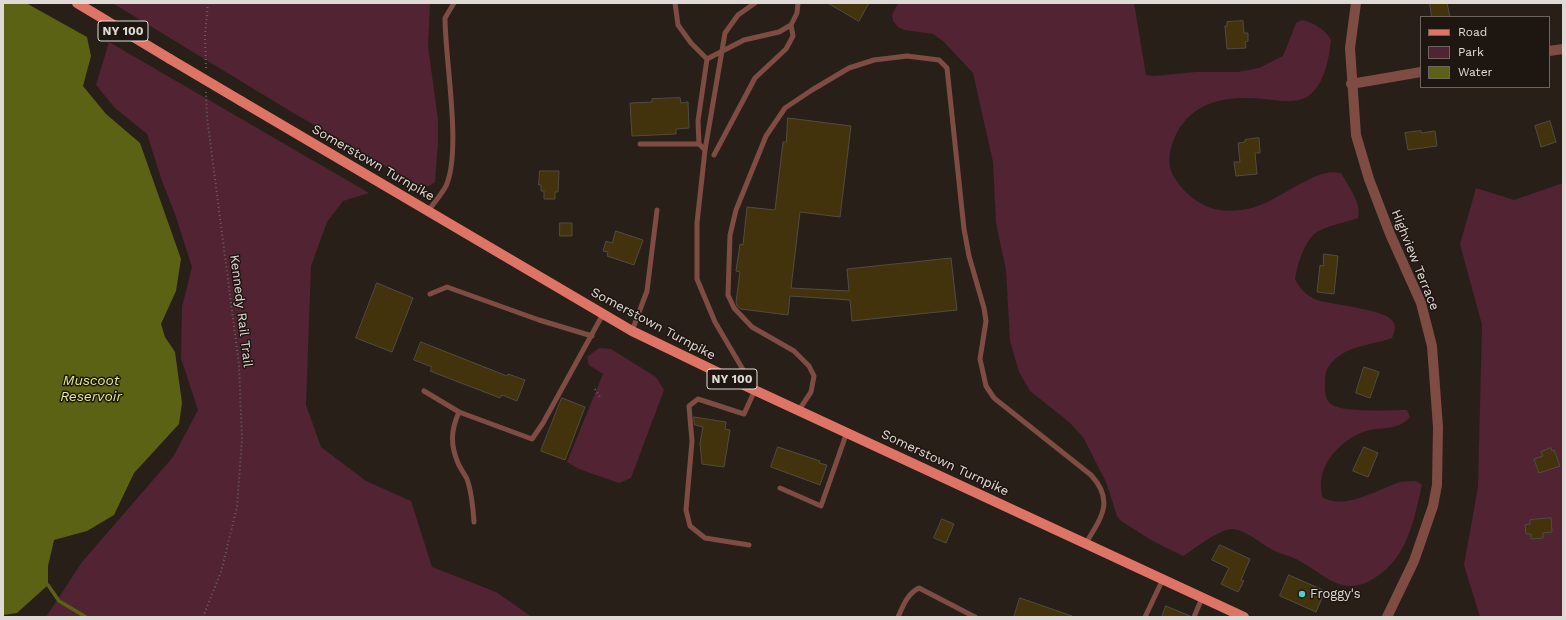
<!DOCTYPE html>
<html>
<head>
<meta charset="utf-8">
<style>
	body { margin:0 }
	#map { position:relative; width:1566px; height:620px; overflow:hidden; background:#281f19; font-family:"Work Sans",sans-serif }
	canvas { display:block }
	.frame { position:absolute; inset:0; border:4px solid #e0dad6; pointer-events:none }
	.legend { position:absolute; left:1420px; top:16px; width:130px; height:72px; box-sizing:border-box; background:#1e1610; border:1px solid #6c645f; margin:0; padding:5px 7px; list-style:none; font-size:12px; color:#e0dad6 }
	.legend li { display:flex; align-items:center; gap:8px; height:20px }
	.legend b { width:20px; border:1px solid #6c645f }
</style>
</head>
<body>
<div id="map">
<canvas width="1566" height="620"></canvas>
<div class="frame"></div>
<ul class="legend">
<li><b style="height:5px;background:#de7465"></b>Road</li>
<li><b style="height:11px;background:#522333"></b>Park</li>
<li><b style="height:11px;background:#5c6214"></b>Water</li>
</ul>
</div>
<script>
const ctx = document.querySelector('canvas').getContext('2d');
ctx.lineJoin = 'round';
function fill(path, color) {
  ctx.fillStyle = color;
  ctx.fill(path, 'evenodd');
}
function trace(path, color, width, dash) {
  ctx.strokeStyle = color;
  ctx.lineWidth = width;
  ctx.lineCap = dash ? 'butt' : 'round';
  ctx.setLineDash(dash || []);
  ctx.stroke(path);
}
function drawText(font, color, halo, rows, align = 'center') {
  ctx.font = font + ' "Work Sans",sans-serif';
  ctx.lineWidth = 3;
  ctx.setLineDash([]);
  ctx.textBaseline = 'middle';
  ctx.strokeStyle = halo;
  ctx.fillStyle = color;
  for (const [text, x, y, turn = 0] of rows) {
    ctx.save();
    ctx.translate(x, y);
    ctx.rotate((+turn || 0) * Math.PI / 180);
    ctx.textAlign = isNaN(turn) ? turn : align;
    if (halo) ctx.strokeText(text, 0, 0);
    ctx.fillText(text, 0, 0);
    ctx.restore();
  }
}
fill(new Path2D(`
	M430,3L428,46L438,120V143L435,182L429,186L421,187L290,111L114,4Z
	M898,3H1134L1146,75L1153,76L1196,72H1238L1259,68L1283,56L1296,23L1302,20C1314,23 1325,29 1331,40C1329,59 1324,88 1305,98C1292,104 1276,100 1263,99C1226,95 1190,101 1174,139C1169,151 1167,166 1174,177C1193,207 1220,217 1255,207C1270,202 1285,192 1298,185C1312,178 1325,170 1341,173C1348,186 1362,203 1358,218C1345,223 1329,225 1317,232C1305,239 1297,266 1295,279C1299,288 1307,296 1317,300C1332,305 1389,309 1394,323C1396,328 1394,333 1392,338C1376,344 1356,345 1342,354C1331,361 1325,368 1325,381C1325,389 1324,399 1331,404C1342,413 1391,410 1407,410L1410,417C1399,430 1385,427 1370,430C1347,435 1323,458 1321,481C1320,486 1322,492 1322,497C1344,511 1379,489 1400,482C1405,481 1411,481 1416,481L1422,485C1414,519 1408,557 1376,577C1366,584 1354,588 1342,585C1327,581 1313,568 1300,561C1291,556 1280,554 1271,549C1260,543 1247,531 1234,529C1220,528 1196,548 1183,556L1151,540L1121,521L1117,516L1106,482L1083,437L1069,422L1030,391L1019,372L1010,341L1006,270L996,223L993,162L973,73L944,42L933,34L904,30L898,27L893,21L892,15Z
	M109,42L369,193L343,201L327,222L311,266L306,405L321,447L366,481L411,501L432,567L496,592L532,617H46L82,562L173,457L198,410L181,358L182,307L192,267L175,214L162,181L147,134L115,108L96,85Z
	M1563,183V617H1480L1464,565L1478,487L1482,325L1460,244L1476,188L1514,200Z
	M599,348L611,349L656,377L664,390L631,478L619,483L579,469L567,462L603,374L589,365L587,357Z`), '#522333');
fill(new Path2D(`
	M3,3H26L87,37L91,56L83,86L106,114L140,143L181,259L176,291L161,324L165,337L175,352L182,403L179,424L134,473L114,515L87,531L54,540L48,566V585L17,613L3,615Z`), '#5c6214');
trace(new Path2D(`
	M48,585L59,601L86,617`), '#5c6214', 3.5);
const building = new Path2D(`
	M828,3H869L859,21Z
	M1430,3H1447L1450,17H1432Z
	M1243,21L1244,33H1248V41L1245,42L1246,48L1227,49L1225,26H1227V22Z
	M680,98L681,103L688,102L689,128L676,129V134L632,136L630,103L652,102V99Z
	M788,118L851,126L840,217L800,212L791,288L849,291L847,269L951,258L957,310L852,321L850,300L790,296L788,315L741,309L737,306L736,302L740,272L736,271L740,244L743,245L747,207L775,210L783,142H786Z
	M1550,121L1556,142L1541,147L1535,126Z
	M1421,131V133L1435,131L1437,146L1408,150L1405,133Z
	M1259,138L1260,153H1255L1257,174L1236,176L1234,162H1240L1238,143L1245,142V140Z
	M540,171H559L558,192H555V199H544V191H541V185H539Z
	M560,223H572V236H560Z
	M616,231L643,240L634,265L607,256L608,252L603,251L606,241L612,243Z
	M1324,254L1338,256L1334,294L1317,292L1320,265L1323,266Z
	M377,283L413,298L392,352L356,338Z
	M421,342L507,376L508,374L525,380L517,401L502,395L500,398L430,371L432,367L414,360Z
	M1364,367L1379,372L1370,398L1356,393Z
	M562,398L585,407L565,460L541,451Z
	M694,417L726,422L725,429L730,430L724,467L702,464L700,443L703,427L695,425Z
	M778,447L820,461L819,463L827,465L820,485L771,467Z
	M1364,447L1378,453L1368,477L1353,471Z
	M1551,448L1552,451L1554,450L1560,466L1539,473L1534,459L1543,456L1541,452Z
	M1551,518L1552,532L1543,533V538L1531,539V534H1526L1525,525L1530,524V520Z
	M942,519L954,524L946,543L934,538Z
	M1220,545L1250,559L1241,580L1244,581L1238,592L1221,584L1229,568L1212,560Z
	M1289,575L1325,591L1316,612L1280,596Z
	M1020,598L1072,616L1071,617H1014Z
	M1166,606L1190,616V617H1162Z`);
fill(building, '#43330c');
trace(building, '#514c42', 1);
trace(new Path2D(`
	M206,68L205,36L208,3
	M595,389L600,397
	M203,617L221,572L237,507L242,439L239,365L207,117L206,92`), '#6b635e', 2, [1, 3]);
trace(new Path2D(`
	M675,3L678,25L691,43L707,59
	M640,144H699L705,150L697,223V279L715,322L755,390L744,414L698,399L689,406L692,441L686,510L690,526L705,538L749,545
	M699,144L698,121L707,59L744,40L779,32L791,25L797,13L798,3
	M705,150L725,33L738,15L755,3
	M714,155L755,78L786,49L793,36L791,25
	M428,211C434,203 441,195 446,186C462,150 445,60 445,18L454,3
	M430,294L447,287L539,320L592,336
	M632,331L647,291L657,210
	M424,391L459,412L532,439L543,423L603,314
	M799,410L811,392L814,376L809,366L794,351L752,327L734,308L728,295L730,235L736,210L766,136L785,108L812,90L849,68L874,60L907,56L939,60L947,68L964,229L969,256L984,308L986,321L980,359L986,386L994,398L1091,475C1115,501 1101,518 1086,543
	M459,412C451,430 450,444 458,463C460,468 464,473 467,479C472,493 473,507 474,522
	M780,488L821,506L847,432
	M898,617C903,606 907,594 919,588L975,617
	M1145,617L1163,579
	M1194,617L1202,598`), '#7f4c44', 5);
trace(new Path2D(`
	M1356,3L1350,48L1356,135L1369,179L1390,234L1421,303L1432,346L1438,427L1437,485L1433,506L1414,561L1387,617
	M1549,51L1563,49
	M1351,84L1421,72`), '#7f4c44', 10);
trace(new Path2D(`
	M77,3L170,59
	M241,101L632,331L750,388L1244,617`), '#de7465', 10);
trace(new Path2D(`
	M170,59L241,101`), '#de7465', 10);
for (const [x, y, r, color] of [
	[1302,594,4,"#51ccd1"]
]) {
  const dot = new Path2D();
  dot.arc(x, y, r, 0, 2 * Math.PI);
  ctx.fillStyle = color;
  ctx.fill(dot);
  trace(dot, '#1e1610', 1.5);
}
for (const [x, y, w] of [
	[123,31,50],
	[732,379,50]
]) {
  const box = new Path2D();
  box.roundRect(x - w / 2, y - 10, w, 20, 3);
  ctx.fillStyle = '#1e1610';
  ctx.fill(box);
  trace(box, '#e0dad6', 1);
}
drawText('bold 12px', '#e0dad6', null, [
	["NY 100",123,31],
	["NY 100",732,379]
]);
drawText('13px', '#e0dad6', '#1e1610', [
	["Somerstown Turnpike",373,163,30],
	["Highview Terrace",1415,260,68],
	["Kennedy Rail Trail",241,311,83],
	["Somerstown Turnpike",653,324,28],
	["Somerstown Turnpike",945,463,25]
]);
drawText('13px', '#e0dad6', '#1e1610', [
	["Froggy's",1310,594]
], 'left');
drawText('italic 14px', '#e1ed85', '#1e1610', [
	["Muscoot",91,381],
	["Reservoir",91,397]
]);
</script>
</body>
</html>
